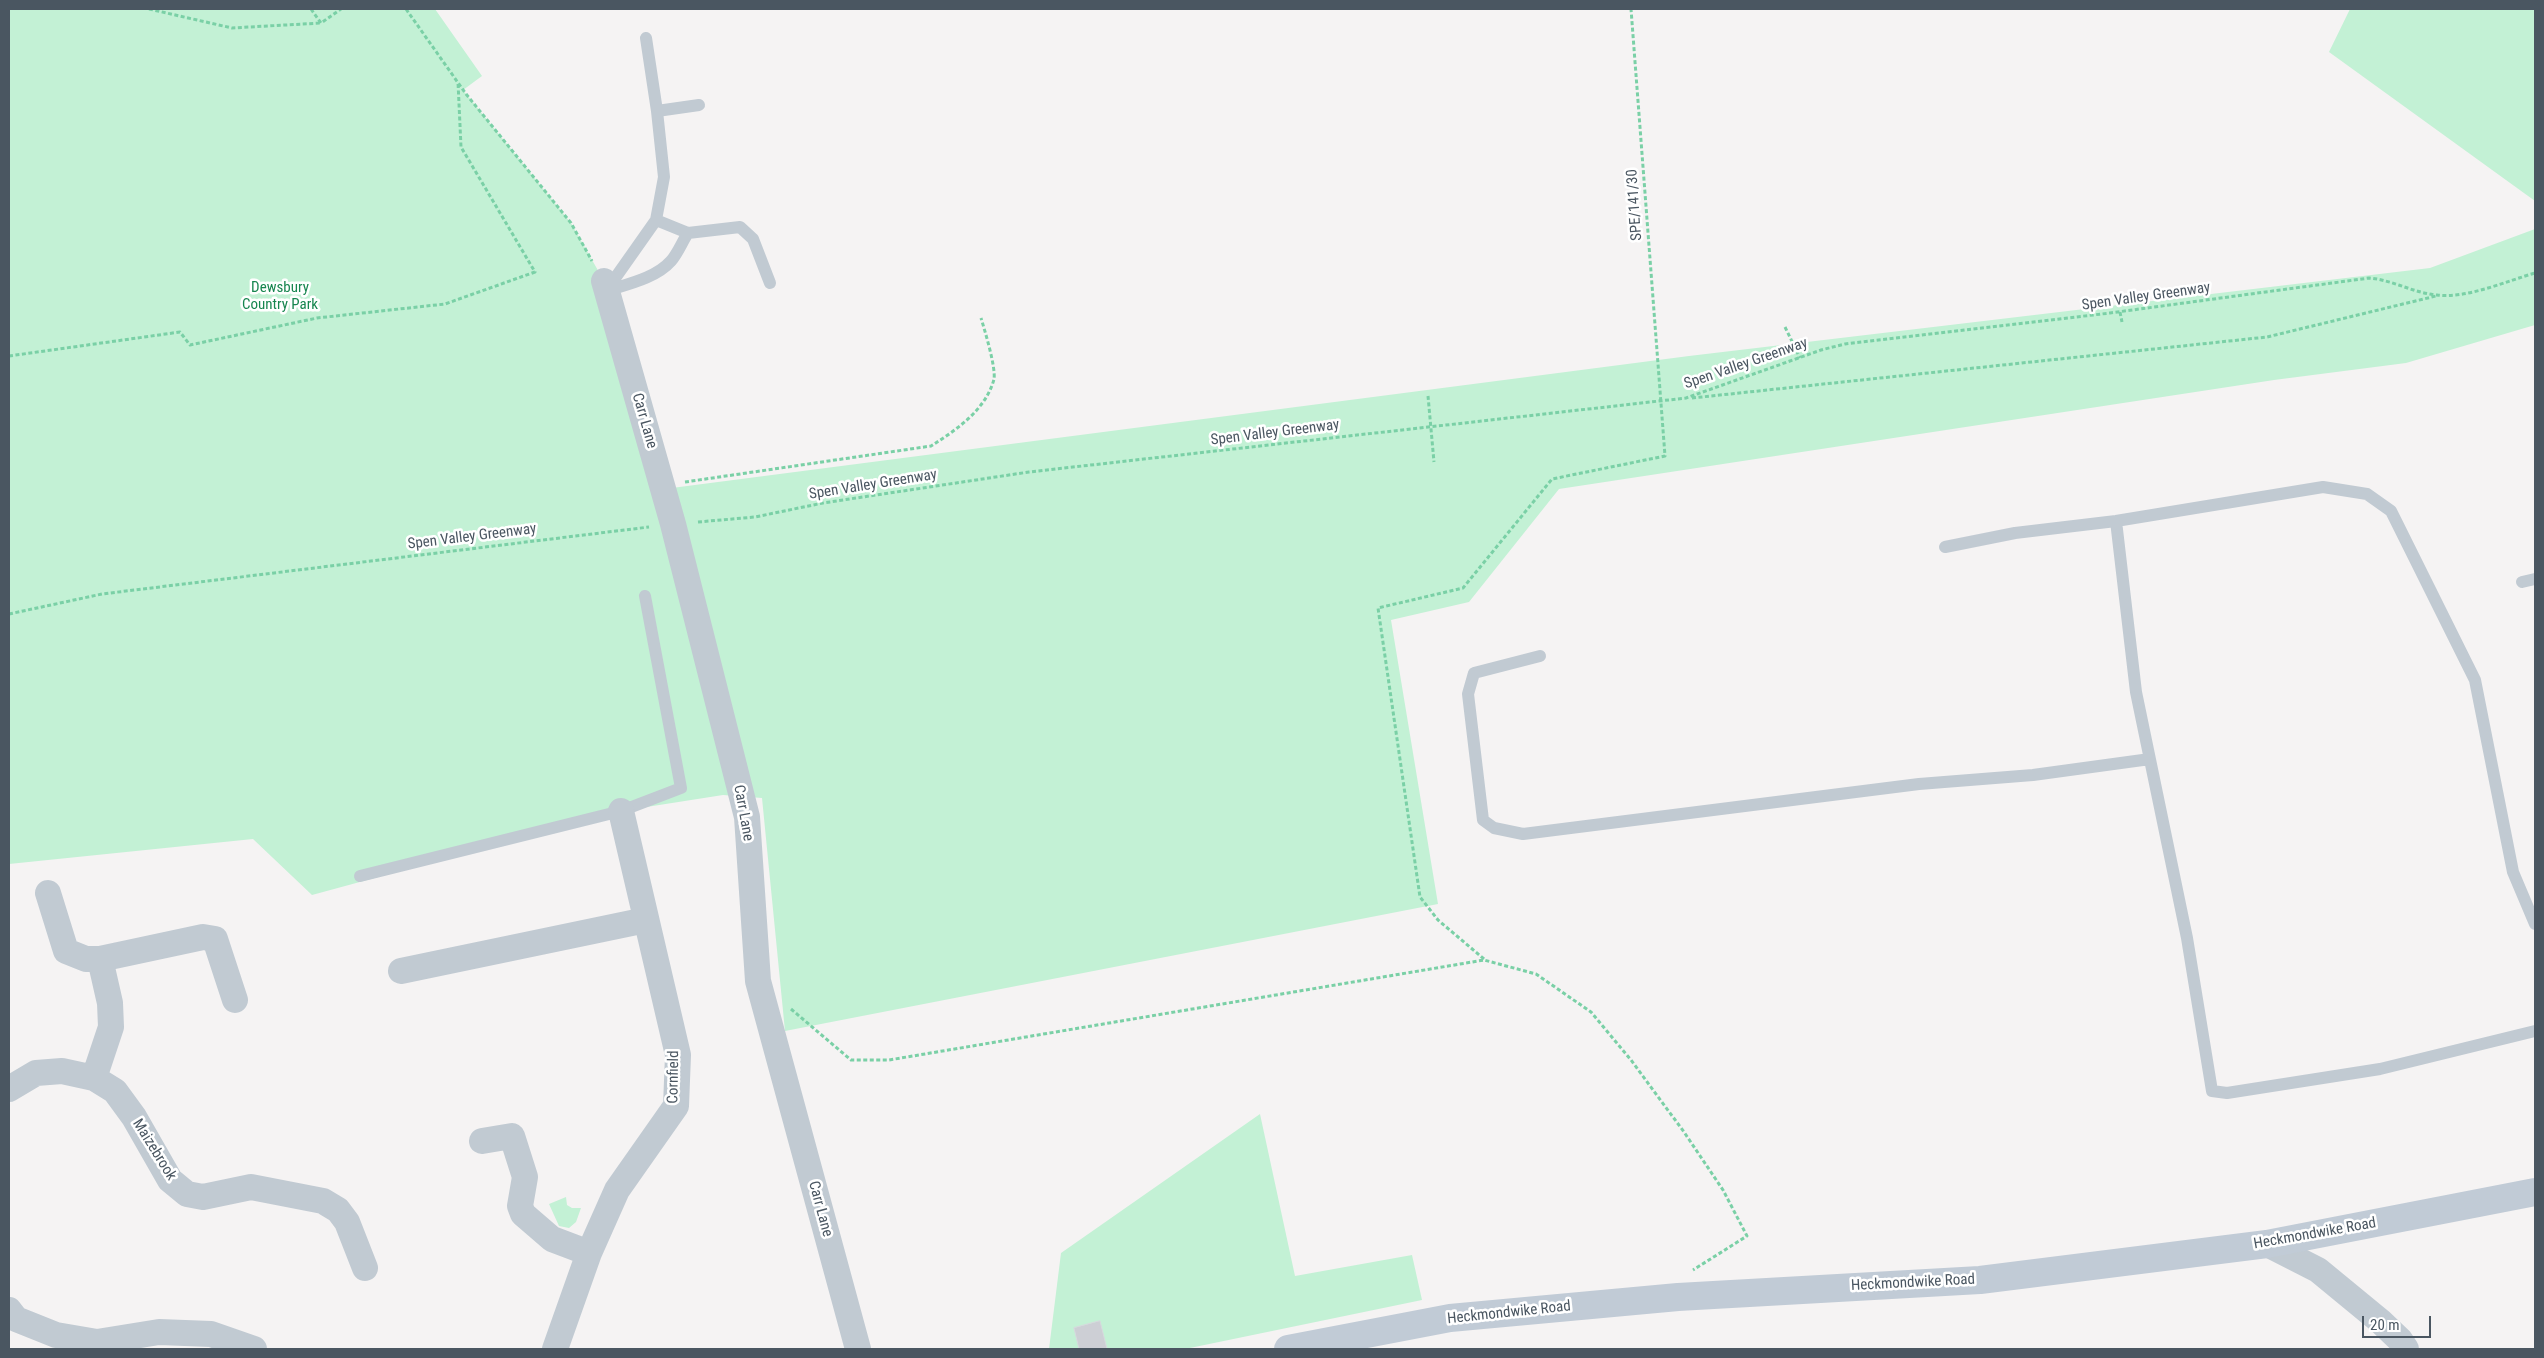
<!DOCTYPE html>
<html>
<head>
<meta charset="utf-8">
<style>
	body { margin:0 }
	#map { position:relative; width:2544px; height:1358px; overflow:hidden; background:#f5f3f3; font-family:"Roboto Condensed",sans-serif }
	canvas { display:block }
	.frame { position:absolute; inset:0; border:10px solid #4a5661; pointer-events:none }
	.scale { position:absolute; left:2362px; top:1316px; width:69px; height:22px; box-sizing:border-box; border:2px solid #4a5661; border-top:0; padding-left:6px; font-size:15px; line-height:18px; white-space:nowrap; color:#4a5661; -webkit-text-stroke:4px #fff; paint-order:stroke }
</style>
</head>
<body>
<div id="map">
<canvas width="2544" height="1358"></canvas>
<div class="frame"></div>
<div class="scale">20 m</div>
</div>
<script>
const ctx = document.querySelector('canvas').getContext('2d');
ctx.lineJoin = 'round';
function fill(path, color) {
  ctx.fillStyle = color;
  ctx.fill(path, 'evenodd');
}
function trace(path, color, width, dash) {
  ctx.strokeStyle = color;
  ctx.lineWidth = width;
  ctx.lineCap = dash ? 'butt' : 'round';
  ctx.setLineDash(dash || []);
  ctx.stroke(path);
}
function drawText(font, color, halo, rows, align = 'center') {
  ctx.font = font + ' "Roboto Condensed",sans-serif';
  ctx.lineWidth = 5;
  ctx.setLineDash([]);
  ctx.textBaseline = 'middle';
  ctx.strokeStyle = halo;
  ctx.fillStyle = color;
  for (const [text, x, y, turn = 0] of rows) {
    ctx.save();
    ctx.translate(x, y);
    ctx.rotate((+turn || 0) * Math.PI / 180);
    ctx.textAlign = isNaN(turn) ? turn : align;
    if (halo) ctx.strokeText(text, 0, 0);
    ctx.fillText(text, 0, 0);
    ctx.restore();
  }
}
fill(new Path2D(`
	M9,9H435L482,76L463,90L571,223L604,281L664,489L1689,356L2430,268L2535,229V325L2406,363L2274,380L1559,489L1469,602L1391,620L1438,904L785,1031L762,798L723,795L621,811L312,895L253,839L9,864Z
	M2350,9H2535V201L2329,52Z
	M1260,1114L1295,1276L1412,1255L1422,1300L1185,1349H1049L1061,1253Z
	M566,1197L567,1205L572,1208H581L576,1222L569,1228L559,1226L549,1204Z`), '#c3f1d5');
const building = new Path2D(`
	M1100,1321L1107,1349H1079L1074,1328Z`);
fill(building, '#cdcfd5');
trace(building, '#d7d9de', 1);
trace(new Path2D(`
	M149,9L232,28L321,23
	M311,9L321,23L341,9
	M406,9L466,94L571,223L592,261
	M2120,312L2122,322
	M1785,327L1800,358
	M9,356L180,332L190,345L317,318L445,304L535,272L461,147L458,82
	M1692,398L2267,337L2436,296
	M685,482L931,446C956,430 986,410 994,379C996,368 985,331 981,318
	M698,522L755,517L823,503L1029,472L1686,398L1821,350L1845,344L2110,313L2369,278C2393,280 2413,293 2437,295C2466,299 2507,281 2535,273
	M9,614L102,594L649,527
	M1484,959L1438,920L1420,897L1378,608L1463,588L1552,479L1665,456L1631,9
	M791,1009L851,1060H889L1484,960L1536,974L1591,1012L1631,1060L1684,1132L1723,1190L1747,1236L1693,1270`), '#7ad0a6', 3, [4, 2.5]);
trace(new Path2D(`
	M646,38L657,111
	M656,220L688,233L740,227L753,239L770,283
	M606,291L656,220L664,177L657,111L699,105
	M606,291C628,284 656,278 671,261C678,253 682,242 688,233
	M2116,521L2136,692L2187,938L2212,1091L2227,1093L2380,1069L2535,1031
	M1945,547L2015,533L2116,521L2323,487L2367,494L2391,511L2475,680L2513,872L2535,924
	M2522,582L2535,579
	M1540,656L1474,673L1468,694L1483,820L1494,828L1523,834L1919,784L2033,775L2150,759
	M360,876L621,811L681,788L645,596`), '#c1cad2', 12);
trace(new Path2D(`
	M604,281L673,524L747,817L758,981L858,1349
	M48,893L66,951L86,959H100L203,937L215,939L235,1000
	M401,971L646,920
	M94,1078L111,1027L110,1003L100,959
	M9,1089L36,1073L62,1071L94,1078L115,1091L134,1117L170,1180L187,1194L203,1197L251,1187L323,1201L338,1210L347,1222L365,1268
	M482,1141L512,1136L525,1177L520,1206L523,1214L552,1239L589,1253
	M2267,1244L2318,1270L2380,1321L2400,1340L2406,1349
	M9,1310L16,1319L56,1335L97,1342L159,1332L211,1334L254,1349
	M555,1349L589,1253L617,1190L676,1106L678,1055L621,811`), '#c1cad2', 26);
trace(new Path2D(`
	M1288,1349L1450,1318L1678,1297L1980,1280L2267,1244L2535,1192`), '#c1cbd6', 28);
trace(new Path2D(`
	M1428,396L1434,462`), '#7ad0a6', 3, [4, 2.5]);
drawText('15px', '#4a5661', '#fff', [
	["SPE/141/30",1635,205,-94],
	["Spen Valley Greenway",2146,297,-8],
	["Spen Valley Greenway",1746,364,-19],
	["Carr Lane",644,421,74],
	["Spen Valley Greenway",1275,433,-7],
	["Spen Valley Greenway",873,485,-9],
	["Spen Valley Greenway",472,537,-7],
	["Carr Lane",743,813,80],
	["Cornfield",674,1077,-89],
	["Maizebrook",154,1150,58],
	["Carr Lane",820,1209,75],
	["Heckmondwike Road",2315,1234,-10],
	["Heckmondwike Road",1913,1283,-3],
	["Heckmondwike Road",1509,1313,-6]
]);
drawText('15px', '#17864f', '#fff', [
	["Dewsbury",280,288],
	["Country Park",280,305]
]);
</script>
</body>
</html>
